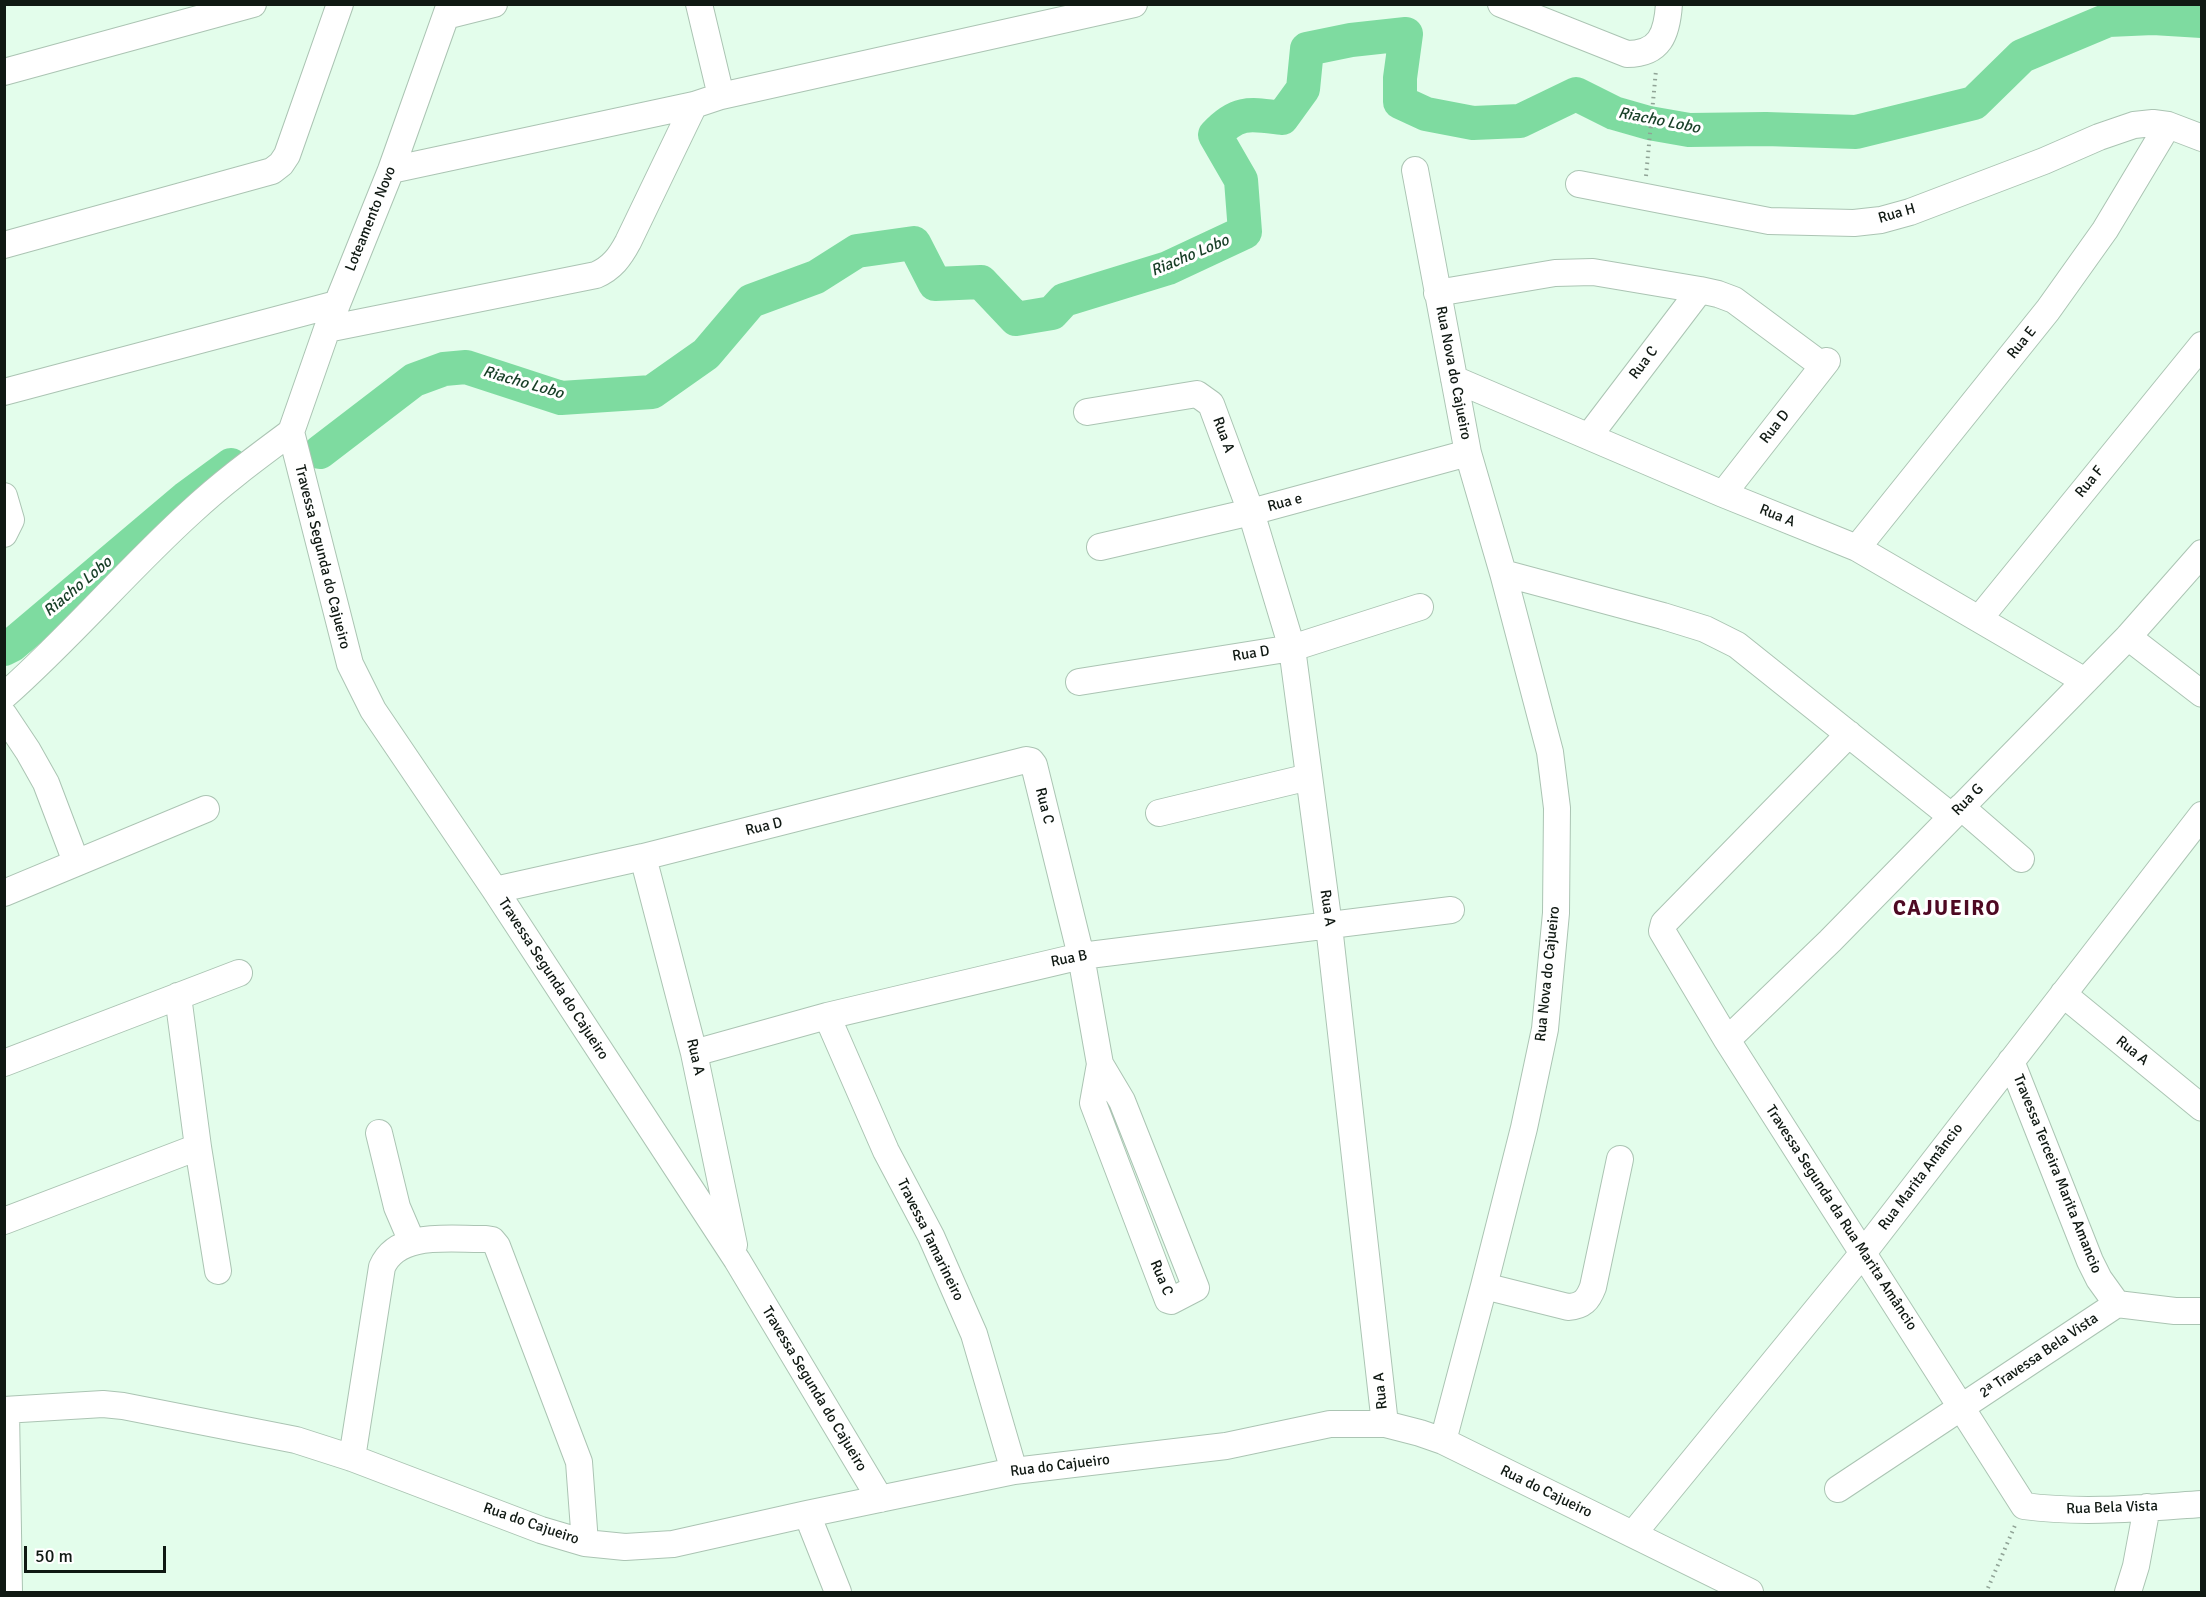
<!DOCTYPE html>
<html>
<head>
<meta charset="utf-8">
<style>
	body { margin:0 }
	#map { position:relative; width:2206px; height:1597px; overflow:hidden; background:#e3fdeb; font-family:Signika,sans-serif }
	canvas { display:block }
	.frame { position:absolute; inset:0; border:6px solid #101913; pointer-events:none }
	.scale { position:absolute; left:24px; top:1546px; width:142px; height:27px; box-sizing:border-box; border:3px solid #101913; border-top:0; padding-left:8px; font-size:18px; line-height:21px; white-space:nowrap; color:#101913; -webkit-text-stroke:4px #fff; paint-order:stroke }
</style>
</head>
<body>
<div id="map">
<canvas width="2206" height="1597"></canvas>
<div class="frame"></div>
<div class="scale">50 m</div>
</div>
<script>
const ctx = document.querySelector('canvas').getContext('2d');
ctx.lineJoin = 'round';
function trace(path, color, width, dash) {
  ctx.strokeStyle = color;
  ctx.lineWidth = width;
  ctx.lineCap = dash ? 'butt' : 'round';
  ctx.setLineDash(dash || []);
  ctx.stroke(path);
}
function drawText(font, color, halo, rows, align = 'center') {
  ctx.font = font + ' Signika,sans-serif';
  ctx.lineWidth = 6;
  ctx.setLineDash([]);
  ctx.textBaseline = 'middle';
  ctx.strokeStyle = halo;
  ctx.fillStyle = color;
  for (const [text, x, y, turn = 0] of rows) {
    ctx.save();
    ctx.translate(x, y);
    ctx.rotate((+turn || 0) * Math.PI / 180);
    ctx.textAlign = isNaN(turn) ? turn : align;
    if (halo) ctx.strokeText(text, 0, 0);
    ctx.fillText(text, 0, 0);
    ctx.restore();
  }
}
trace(new Path2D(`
	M320,452L414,380L444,369L466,367L561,398L652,392L706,354L751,301L816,277L857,251L914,243L935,284L981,282L1016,319L1052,313L1064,300L1168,268L1245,232L1241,180L1215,135C1238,110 1251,114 1282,118L1303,89L1307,49L1351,40L1406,34L1400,78V102L1426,114L1473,123L1520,121L1576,94L1614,113L1649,123L1689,130L1766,129L1856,132L1974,103L2022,56L2108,20L2153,18L2202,21
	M4,649L12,645L186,498L231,465`), '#7edba0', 34);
const minor = new Path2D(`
	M699,4L721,96
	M1501,4L1627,54C1660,54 1667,34 1669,4
	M446,16L494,4
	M4,72L253,4
	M391,170L694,105L721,96L1134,4
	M1415,170L1468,453L1503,573L1550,752L1557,808L1556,913L1545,1029L1524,1128L1484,1286L1443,1441
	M1579,184L1769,221L1854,223L1881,220L1910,212L2044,161L2099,137L2134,125L2153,123L2168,125L2202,138
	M4,245L272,171L281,164L287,155L340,4
	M1437,293L1555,273L1593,272L1700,290L1718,294L1734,300L1823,366
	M327,329L596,275C612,268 620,257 628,242L694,105
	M1454,379L1723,494L1857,548L2085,681
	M4,392L336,304
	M1087,412L1197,394L1211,404L1251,512L1292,648L1329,926L1385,1424
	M291,432L350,664L373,710L495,890L737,1260L880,1499
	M291,432L327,329L391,170L450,4
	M1589,436L1700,290
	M1723,494L1827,361
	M4,496L11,520L4,534
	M1100,547L1251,512L1468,453
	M1857,548L2048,310L2105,230L2168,125
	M1503,573L1663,616L1705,629L1737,645L1951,816
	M1979,619L2202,345
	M2128,637L2202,694
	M1079,682L1292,648L1420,607
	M4,696C70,638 126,571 191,512C222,483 256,458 291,432
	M4,715L28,751L46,783L76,862
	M1849,734L1664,923L1662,931L1727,1040L2024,1506C2083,1514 2142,1508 2202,1504
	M1961,807L2021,859
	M1159,813L1309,777
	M643,857L694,1053L734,1245
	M495,890L643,857L1026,760L1031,761L1034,765L1081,956L1100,1064L1093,1103L1168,1300L1171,1301L1196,1288L1122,1101L1100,1064
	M4,893L206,809
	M2063,994L2202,1108
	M178,996L198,1147L218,1271
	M827,1016L886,1151L931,1236L974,1334L1014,1471
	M1727,1040L1830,941L2085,681L2128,637L2202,553
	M694,1053L827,1016L1081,956L1451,910
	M2011,1061L2090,1261L2099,1279L2117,1304L2175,1311H2202
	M4,1063L239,973
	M379,1133L397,1207L412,1242
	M4,1221L198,1147
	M1484,1286L1568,1307C1583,1306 1588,1300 1593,1287L1620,1159
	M4,1410L103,1404L123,1406L296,1440L352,1458L541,1530L585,1543L625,1547L673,1544L807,1514L1014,1471L1226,1446L1330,1424H1385L1420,1433L1443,1441L1750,1592
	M6,1410L9,1592
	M352,1458L382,1267C398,1230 452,1240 486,1239L492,1240L497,1246L579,1462L585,1543
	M1838,1489L2117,1304
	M807,1514L838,1592
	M1633,1534L1863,1253L2202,815
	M2128,1592L2136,1566L2147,1507`);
trace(minor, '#abc4b3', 28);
trace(new Path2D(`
	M1646,176L1656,70
	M1988,1588L2016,1523`), '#90a396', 4, [1.5, 4.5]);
trace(minor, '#fff', 26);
drawText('15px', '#101913', '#fff', [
	["Rua H",1897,214,-16],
	["Loteamento Novo",371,219,-68],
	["Rua E",2022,343,-51],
	["Rua C",1644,363,-53],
	["Rua Nova do Cajueiro",1453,373,79],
	["Rua D",1775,427,-52],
	["Rua A",1223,435,70],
	["Rua F",2090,482,-51],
	["Rua e",1285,503,-15],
	["Rua A",1777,516,22],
	["Travessa Segunda do Cajueiro",322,557,76],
	["Rua D",1251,654,-9],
	["Rua G",1968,800,-46],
	["Rua C",1044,806,76],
	["Rua D",764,827,-14],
	["Rua A",1327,908,82],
	["Rua B",1069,959,-11],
	["Rua Nova do Cajueiro",1548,974,-84],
	["Travessa Segunda do Cajueiro",553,979,57],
	["Rua A",2132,1051,39],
	["Rua A",695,1057,77],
	["Travessa Terceira Marita Amancio",2057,1174,68],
	["Rua Marita Amâncio",1921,1177,-53],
	["Travessa Segunda da Rua Marita Amâncio",1841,1218,57],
	["Travessa Tamarineiro",930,1240,64],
	["Rua C",1161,1278,67],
	["2ª Travessa Bela Vista",2039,1356,-34],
	["Travessa Segunda do Cajueiro",814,1389,59],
	["Rua A",1381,1391,-96],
	["Rua do Cajueiro",1060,1466,-7],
	["Rua do Cajueiro",1546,1492,26],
	["Rua Bela Vista",2112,1508,-2],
	["Rua do Cajueiro",531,1524,19]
]);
drawText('italic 16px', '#173e26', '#fff', [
	["Riacho Lobo",1659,121,11],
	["Riacho Lobo",1190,256,-23],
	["Riacho Lobo",523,383,16],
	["Riacho Lobo",78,587,-40]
]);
ctx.letterSpacing = '1.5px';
drawText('bold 21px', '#4e0923', '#fff', [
	["CAJUEIRO",1947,909]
]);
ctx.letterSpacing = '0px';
</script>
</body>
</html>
